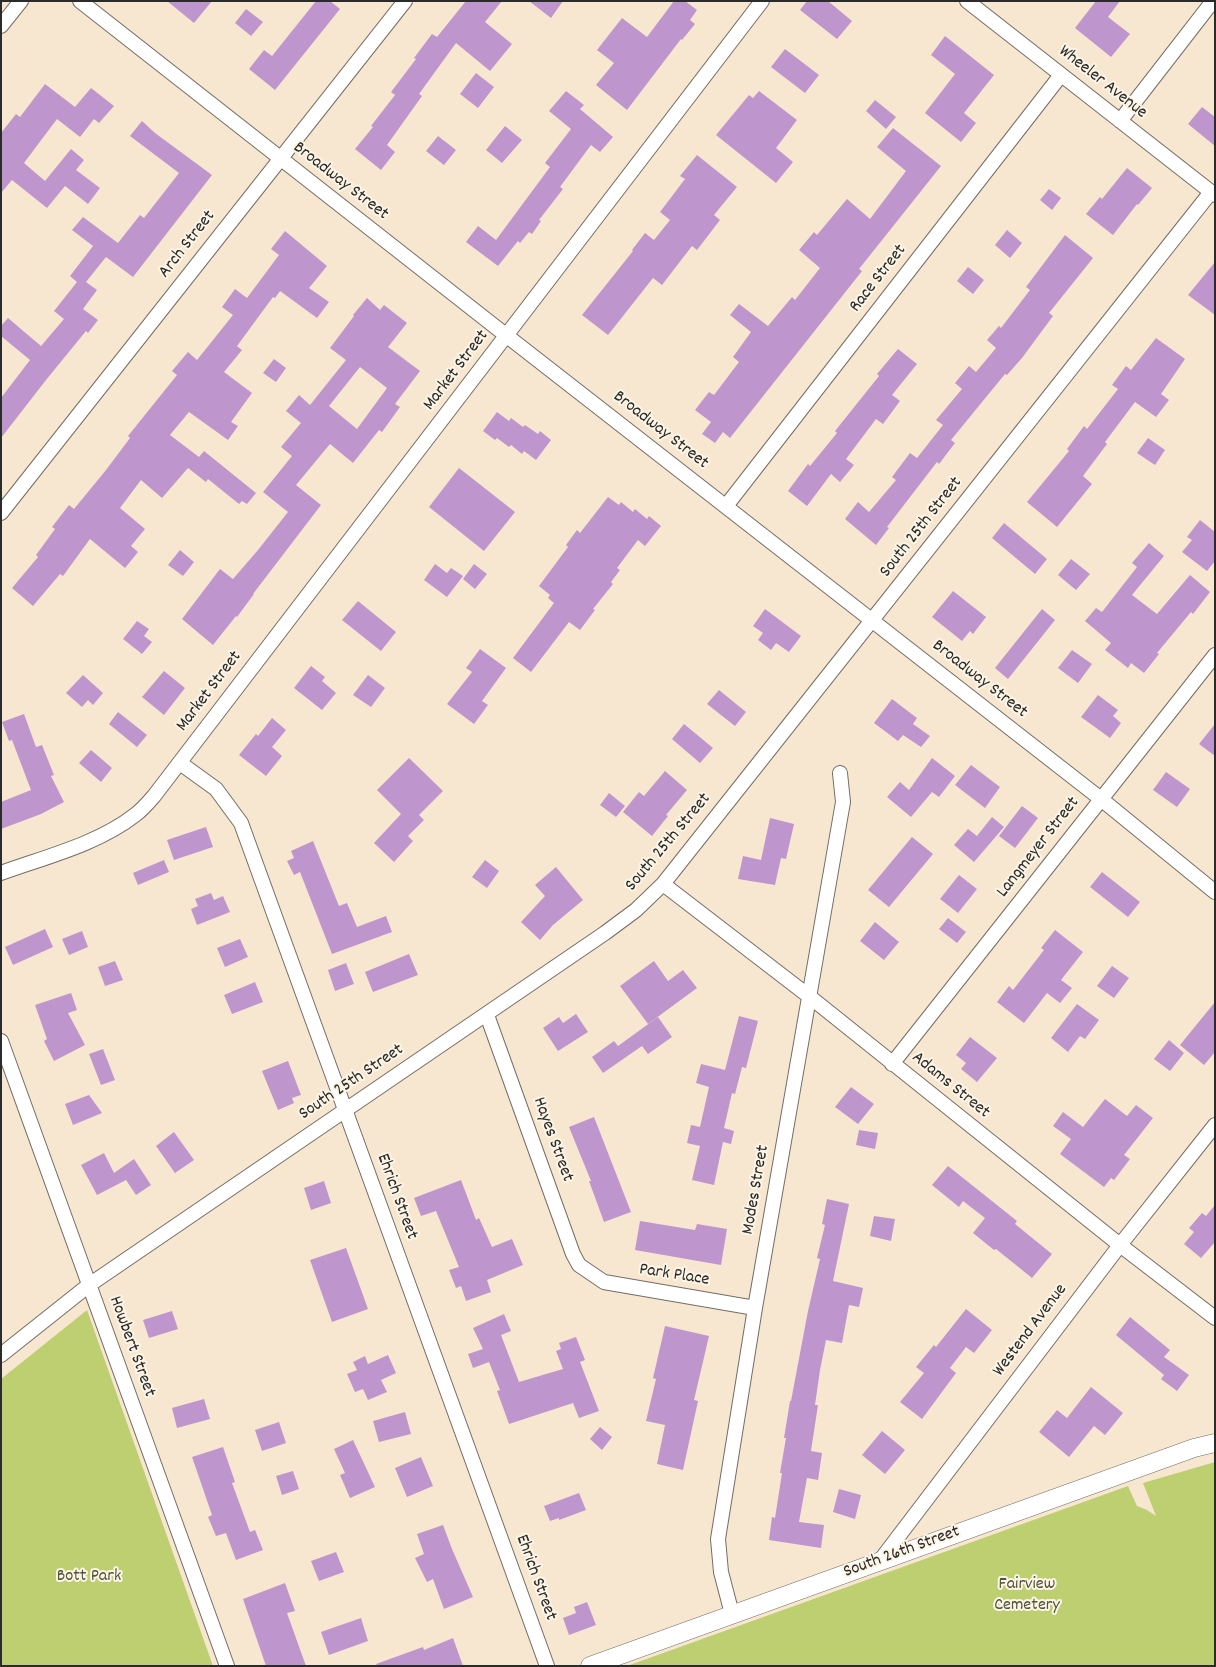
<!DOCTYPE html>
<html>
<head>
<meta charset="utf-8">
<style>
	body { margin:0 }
	#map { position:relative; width:1216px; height:1667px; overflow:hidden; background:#f8e7d0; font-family:Dekko,sans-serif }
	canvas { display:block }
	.frame { position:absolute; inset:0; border:2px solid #2b2b2b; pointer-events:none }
</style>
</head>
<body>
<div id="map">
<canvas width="1216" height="1667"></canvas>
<div class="frame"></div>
</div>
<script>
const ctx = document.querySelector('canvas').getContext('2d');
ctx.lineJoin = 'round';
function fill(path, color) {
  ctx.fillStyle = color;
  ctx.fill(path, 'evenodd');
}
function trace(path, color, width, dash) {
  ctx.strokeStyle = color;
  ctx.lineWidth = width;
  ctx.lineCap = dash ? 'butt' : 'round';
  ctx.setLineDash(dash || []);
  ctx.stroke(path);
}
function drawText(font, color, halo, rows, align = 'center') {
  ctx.font = font + ' Dekko,sans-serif';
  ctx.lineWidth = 4;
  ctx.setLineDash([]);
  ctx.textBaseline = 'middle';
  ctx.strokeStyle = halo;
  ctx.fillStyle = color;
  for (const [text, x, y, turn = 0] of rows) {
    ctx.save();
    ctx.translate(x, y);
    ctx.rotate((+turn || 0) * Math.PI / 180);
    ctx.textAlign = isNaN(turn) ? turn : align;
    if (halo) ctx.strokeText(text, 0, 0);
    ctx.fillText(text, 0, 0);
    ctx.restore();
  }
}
fill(new Path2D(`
	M87,1310L213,1666H1V1379Z
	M1215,1462V1666H627L1128,1486L1137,1506L1147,1510L1156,1516L1143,1483Z`), '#becf72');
fill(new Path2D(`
	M167,1H212L194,23Z
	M316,1H330L340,9L275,90L249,69L264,50L272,56Z
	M466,1H502L485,22L512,44L490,71L456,43L419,94L422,96L387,145L395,152L381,170L355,149L373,127L371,126L395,95L391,92L416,59L414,58L432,34L437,37Z
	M529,1H563L551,18Z
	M674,1H685L697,10L690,20L695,24L682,40L681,39L627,110L596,85L614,63L597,50L622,18L647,37Z
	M807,1H828L852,21L837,39L800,10Z
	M1096,1H1120L1108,17L1130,34L1111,57L1075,28Z
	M246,9L263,22L251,36L235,23Z
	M945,36L994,75L964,113L976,123L961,142L925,113L955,74L931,55Z
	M785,49L819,75L805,93L771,67Z
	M476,73L494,87L478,108L460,94Z
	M45,84L75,107L91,88L114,106L99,123L94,119L80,137L57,119L24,163L45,181L71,149L84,160L76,170L100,188L88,204L65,186L47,208L12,180L1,193V133L16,114L20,117Z
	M566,91L584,105L580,109L613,137L600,152L591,145L560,187L563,189L539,220L541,221L532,234L529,232L520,243L518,241L498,266L466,242L478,226L496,240L550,167L545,163L571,129L549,111Z
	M759,91L797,120L776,148L793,162L776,183L716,135L749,95L753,98Z
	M875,100L896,117L886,129L866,111Z
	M1202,107L1215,117V146L1188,124Z
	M142,121L155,133L212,175L133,277L106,257L86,282L97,290L83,309L98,320L88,333L86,331L46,380L1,438V398L30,360L1,336V326L8,318L41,346L64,319L54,311L77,282L70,276L93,246L72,230L83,217L118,243L140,215L144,218L179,173L130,136Z
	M505,126L522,140L502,163L486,150Z
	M893,128L941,166L859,269L862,271L730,438L723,432L715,443L702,434L711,422L695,410L709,392L714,395L739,362L733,357L751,332L730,315L739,304L768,326L792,297L795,300L820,268L799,250L814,232L817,235L847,199L870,219L906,171L877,147Z
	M438,136L456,150L444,165L426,151Z
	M697,155L737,187L714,215L720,220L697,250L692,246L662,285L653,278L608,335L582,315L633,251L632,250L645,233L654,240L670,220L660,212L685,179L680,176Z
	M1127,168L1152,188L1138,205L1137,204L1113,235L1086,214L1100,197L1102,199Z
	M1049,189L1061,198L1052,210L1040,200Z
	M1007,230L1022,243L1010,258L995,245Z
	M285,231L327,266L309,288L329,302L317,318L280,291L275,298L273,297L237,346L242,350L224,372L252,393L231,422L238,426L228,440L189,412L170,435L199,457L204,451L256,493L247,504L242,501L239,504L208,479L206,482L188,468L162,498L141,480L120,508L145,529L131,546L138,552L125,568L90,539L63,576L60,574L33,606L12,588L38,557L36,555L55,529L52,527L69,505L74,509L106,470L130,438L128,436L177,375L172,371L188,352L197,360L233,315L222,307L235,289L247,298L279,255L271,249Z
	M1065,235L1093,258L1049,313L1053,316L1022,358L1007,375L1005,374L951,440L955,443L939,464L937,462L887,527L889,528L876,545L845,519L858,502L869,512L896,480L892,477L910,453L917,458L943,425L936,420L962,389L955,383L969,366L976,372L996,348L987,340L999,326L1001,328L1030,290L1026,287Z
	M1215,262V315L1188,295Z
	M968,267L984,280L973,294L957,281Z
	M367,298L380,310L384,305L407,323L388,347L420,371L395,404L400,407L382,432L379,430L353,463L330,444L296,485L321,505L253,594H254L237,617L236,616L213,645L182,619L220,569L233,579L258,550L288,512L263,492L292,456L281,447L301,423L286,411L299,395L310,405L346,360L330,348L354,316L353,315ZM360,367L387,388L357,429L329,406Z
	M1156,338L1185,359L1161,394L1169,400L1156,417L1135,402L1105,442L1107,444L1083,476L1092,484L1057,527L1027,502L1069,451L1067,449L1084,426L1087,429L1118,389L1112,385L1126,366L1131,370Z
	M898,349L917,364L892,395L900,401L883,424L876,419L846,459L854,465L840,482L831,474L807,506L788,491L808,464L810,466L837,433L835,431L879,376L877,374Z
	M274,359L286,368L276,382L263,373Z
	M497,412L509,421L511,418L523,427L525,425L538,434L540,431L551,440L536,460L524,451L522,454L511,445L509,447L497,438L495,440L483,431Z
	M1148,438L1165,450L1155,465L1137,453Z
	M459,468L515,512L484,551L429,507Z
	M608,497L619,505L621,502L633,512L635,509L647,519L649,516L661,526L645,546L638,540L617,568L620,570L611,582L613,584L593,609L595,610L580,630L569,622L531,672L513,658L554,603L548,598L550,595L539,586L568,547L566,545L577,530L580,533Z
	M1200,520L1215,532V561L1207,571L1182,552L1192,540L1187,537Z
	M1004,523L1047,559L1035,574L992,538Z
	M1149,543L1164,556L1132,595L1157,614L1190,575L1210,592L1193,614L1191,612L1157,653L1159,654L1144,673L1131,663L1128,668L1105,650L1111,643L1085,621L1096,608L1102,612L1137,567L1132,563Z
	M180,550L194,562L183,576L168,565Z
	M1071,559L1090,574L1076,590L1058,575Z
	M435,564L447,573L451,568L463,576L447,597L424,580Z
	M474,564L487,574L475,589L463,579Z
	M953,591L986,617L973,634L970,631L962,641L932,617Z
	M358,601L396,632L381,651L342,620Z
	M765,609L801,636L789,652L776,643L771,650L758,640L763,633L753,626Z
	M1042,609L1055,620L1008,679L995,668Z
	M137,621L149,629L144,636L152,642L142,654L123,639Z
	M480,649L506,668L482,701L488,705L474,724L447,704L472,672L466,668Z
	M1072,650L1092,664L1078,683L1058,668Z
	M311,666L325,677L322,681L336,693L322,710L294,688Z
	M164,671L185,688L164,715L142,697Z
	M83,675L103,693L93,705L88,700L82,707L66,693Z
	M368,675L385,688L371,707L353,695Z
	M719,690L746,712L735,726L707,704Z
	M1098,695L1118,710L1113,716L1121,723L1110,738L1081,717Z
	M892,699L917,718L913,724L930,736L921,747L903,735L898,741L874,723Z
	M118,712L147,735L137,747L109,724Z
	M24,714L36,747L42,745L54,775L51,776L64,802L41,814L1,829V802L31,790L12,740L9,741L2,722Z
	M272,718L286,730L272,747L282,756L266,776L239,755L256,734L258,736Z
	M684,724L713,748L700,763L672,739Z
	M1215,724V756L1199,744Z
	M91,750L112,768L101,782L79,763Z
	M409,758L443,791L419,815L424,820L408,836L413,841L394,862L374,843L401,814L377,790Z
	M932,758L955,776L939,797L932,792L911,817L887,797L900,782L909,790Z
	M971,765L1000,787L985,808L955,785Z
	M665,771L687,790L666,815L668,816L652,836L623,812L639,792L644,796Z
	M1166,772L1190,789L1177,807L1153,790Z
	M609,793L625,806L616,817L600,805Z
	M1022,806L1038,818L1015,848L999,836Z
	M992,817L1004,827L974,862L954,845L968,829L977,836Z
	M770,818L794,824L786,859L781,858L775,885L738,879L743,856L761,860Z
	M206,827L213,847L174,860L167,840Z
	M912,837L933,854L889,907L868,890Z
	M313,841L339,906L347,903L357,927L386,916L392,932L332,954L300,872L294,875L287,861L294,858L291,851Z
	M164,860L169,872L138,885L133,873Z
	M485,860L499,871L487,888L472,877Z
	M556,867L583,900L553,925L540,940L521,922L545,896L535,885Z
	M1102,872L1140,902L1128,917L1090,887Z
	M959,875L977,889L958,913L940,899Z
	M211,893L214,900L223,896L230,912L197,925L191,909L198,906L195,899Z
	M948,918L966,932L957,943L939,929Z
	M875,922L899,942L884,960L860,941Z
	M45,929L53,947L13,965L5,947Z
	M1055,930L1083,952L1061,980L1072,988L1060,1003L1047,993L1024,1023L997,1002L1009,986L1013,990L1044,950L1041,948Z
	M82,931L88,947L69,955L62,939Z
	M240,939L248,957L225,967L217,948Z
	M409,954L418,975L373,992L365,972Z
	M115,961L123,980L105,986L98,967Z
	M654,961L668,981L683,970L697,988L648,1024L620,986Z
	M346,963L354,984L335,991L328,970Z
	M1112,966L1129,978L1114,998L1097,986Z
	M255,982L263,1002L232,1014L224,995Z
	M71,993L77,1010L68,1013L85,1045L54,1061L44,1041L47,1039L35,1005Z
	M1215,1002V1052L1204,1065L1180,1045Z
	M1077,1004L1099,1020L1085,1039L1080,1036L1068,1052L1051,1038Z
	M576,1014L588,1032L558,1051L543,1028L559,1017L563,1023Z
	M739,1016L758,1021L746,1068L742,1067L735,1094L732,1093L724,1128L734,1131L731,1144L723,1142L714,1185L692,1180L700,1146L687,1143L691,1125L700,1127L709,1087L696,1083L701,1064L725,1070Z
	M658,1017L672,1037L648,1054L642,1046L603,1073L592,1057L614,1041L618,1046Z
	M970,1037L997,1058L977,1082L961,1069L966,1063L956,1055Z
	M1169,1040L1184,1053L1170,1071L1154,1059Z
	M103,1049L115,1080L101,1085L89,1054Z
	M288,1061L301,1095L292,1098L294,1103L278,1110L262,1071Z
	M851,1087L874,1104L858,1124L835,1107Z
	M89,1095L102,1113L73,1125L65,1104Z
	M1105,1099L1127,1116L1136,1105L1153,1118L1124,1155L1130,1159L1114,1180L1111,1178L1104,1187L1060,1154L1071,1139L1053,1126L1063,1112L1083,1127Z
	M594,1117L631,1212L604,1222L589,1181H591L569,1127Z
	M859,1130L878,1133L875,1149L856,1145Z
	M174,1132L194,1160L175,1173L156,1146Z
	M104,1153L114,1173L134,1159L151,1185L136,1195L126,1180L97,1195L81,1165Z
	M948,1166L1017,1221L1015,1224L1052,1254L1032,1278L996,1249L994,1250L973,1233L985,1218L963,1201L959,1207L932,1185Z
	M461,1180L476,1220L479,1218L492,1247L512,1239L523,1265L487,1280L491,1292L466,1301L461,1286L456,1288L449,1270L459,1267L436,1211L421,1216L414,1198Z
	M324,1181L331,1203L311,1210L304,1188Z
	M827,1199L849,1204L833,1281L863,1288L859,1307L849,1305L842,1343L826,1340L820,1370L815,1405H818L811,1451L822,1453L818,1480L807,1478L799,1522L824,1525L821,1548L769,1540L772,1517L775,1518L782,1473H780L786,1438H784L790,1401H791L808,1311L820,1259L817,1258L825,1225L822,1224Z
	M1215,1205V1242L1201,1258L1184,1244L1194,1232L1189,1228L1202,1213L1206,1216Z
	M874,1216L895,1219L891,1241L870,1236Z
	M640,1221L695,1230L697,1224L727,1229L721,1265L635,1250Z
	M346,1248L368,1309L332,1322L310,1260Z
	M966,1309L992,1330L974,1353L966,1347L950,1368L956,1373L922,1419L900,1402L924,1373L916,1367L934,1345L936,1347Z
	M172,1311L178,1329L149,1338L143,1320Z
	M504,1314L511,1331L501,1335L519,1382L563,1369L556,1351L561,1349L559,1343L576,1337L585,1360L580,1362L599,1411L579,1418L573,1403L509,1424L497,1391L500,1390L489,1362L473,1368L468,1354L483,1349L473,1328Z
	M1130,1317L1170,1350L1164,1357L1189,1375L1177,1391L1161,1379L1164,1375L1116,1335Z
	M665,1326L709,1336L694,1400L698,1401L683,1470L657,1464L665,1425L646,1421L656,1379L653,1378Z
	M388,1355L396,1373L381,1380L387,1392L368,1400L363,1389L355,1392L347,1374L357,1370L353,1362L365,1356L368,1364Z
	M1091,1387L1123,1413L1105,1435L1094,1426L1069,1457L1039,1432L1057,1410L1067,1418Z
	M204,1399L210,1419L177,1428L172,1408Z
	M405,1412L411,1434L379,1442L373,1421Z
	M279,1422L286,1443L262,1451L255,1430Z
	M600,1427L612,1437L602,1450L590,1439Z
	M882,1431L905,1450L885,1474L862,1455Z
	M353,1440L375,1487L350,1498L340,1475L345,1473L334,1449Z
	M223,1447L235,1482L232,1483L250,1532L255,1530L263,1550L236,1560L226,1533L216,1536L208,1517L212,1515L192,1457Z
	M421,1457L433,1486L407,1497L395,1468Z
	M293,1471L299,1489L282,1495L276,1476Z
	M839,1489L861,1495L855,1519L833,1512Z
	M579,1493L586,1510L559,1520V1518L550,1521L544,1506Z
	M443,1525L452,1549L473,1597L444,1609L433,1579L427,1582L415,1558L424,1554L417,1534Z
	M336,1552L344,1572L319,1581L311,1561Z
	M285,1583L295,1611L287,1613L306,1666H266L243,1599Z
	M587,1602L596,1625L569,1635L563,1618L576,1613L574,1607Z
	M361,1618L368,1641L329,1655L321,1632Z
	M453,1638L463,1666H377L376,1664L423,1647L424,1650Z`), '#be96cd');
const minor = new Path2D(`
	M80,1L507,336L1101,799L1215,892
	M967,1L1215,195
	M1,26L21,1
	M1120,121L1213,1
	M726,506L1061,75
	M1,513L405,1
	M180,763L216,789L241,823L547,1666
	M1,873C45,857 98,844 135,815C142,810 148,803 154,796L762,1
	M663,884L810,997L1120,1245L1215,1318
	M487,1015L573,1254L579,1265L604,1282L755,1308
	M1,1041L227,1666
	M892,1064L1215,655
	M1,1355L89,1285L605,933L636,910L663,884L1211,192
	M879,1562L1120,1245L1215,1125
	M732,1614L721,1572L718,1539L755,1308L843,802L840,773`);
const tertiary = new Path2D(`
	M590,1666L1194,1448L1215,1443`);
trace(minor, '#736d65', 16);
trace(tertiary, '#736d65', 19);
trace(minor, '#fff', 14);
trace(tertiary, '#fff', 18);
drawText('18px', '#2b2b2b', '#fcf5e5', [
	["Wheeler Avenue",1102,83,38],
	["Broadway Street",340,182,38],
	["Arch Street",188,245,-52],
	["Race Street",879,279,-52],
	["Market Street",457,371,-53],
	["Broadway Street",660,431,38],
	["South 25th Street",922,528,-52],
	["Broadway Street",979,680,38],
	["Market Street",210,692,-53],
	["South 25th Street",669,843,-50],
	["Langmeyer Street",1039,848,-52],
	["South 25th Street",352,1083,-34],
	["Adams Street",950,1086,39],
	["Hayes Street",552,1140,70],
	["Modes Street",757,1190,-80],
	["Ehrich Street",396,1197,70],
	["Park Place",674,1276,9],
	["Westend Avenue",1031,1331,-53],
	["Howbert Street",131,1347,70],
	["South 26th Street",902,1553,-20],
	["Ehrich Street",535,1578,70]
]);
drawText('18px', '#50543d', '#fcf5e5', [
	["Bott Park",89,1578],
	["Fairview",1027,1586],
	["Cemetery",1027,1607]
]);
</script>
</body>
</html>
